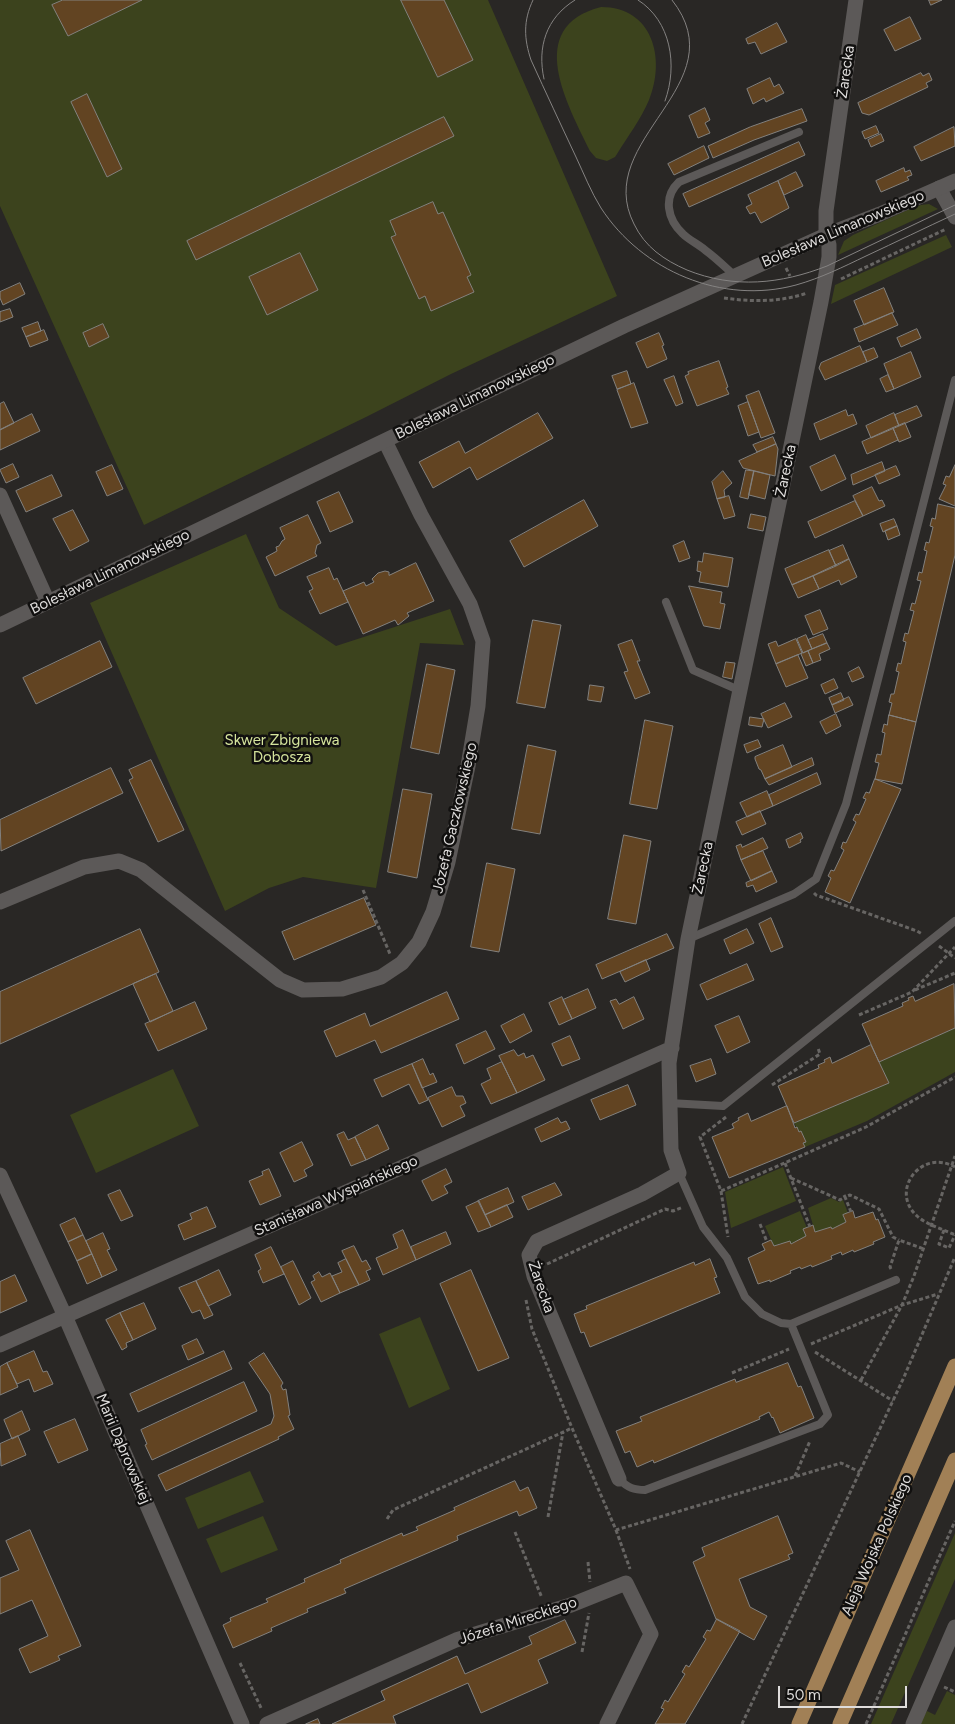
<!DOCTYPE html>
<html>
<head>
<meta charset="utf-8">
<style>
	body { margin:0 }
	#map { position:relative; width:955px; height:1724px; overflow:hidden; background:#292725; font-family:Figtree,sans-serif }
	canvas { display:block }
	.scale { position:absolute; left:778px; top:1686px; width:129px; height:22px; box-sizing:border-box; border:2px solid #dfdddc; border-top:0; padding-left:6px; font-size:15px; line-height:18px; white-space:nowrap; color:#dfdddc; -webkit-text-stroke:4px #11100f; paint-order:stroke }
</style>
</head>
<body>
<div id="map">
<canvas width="955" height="1724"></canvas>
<div class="scale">50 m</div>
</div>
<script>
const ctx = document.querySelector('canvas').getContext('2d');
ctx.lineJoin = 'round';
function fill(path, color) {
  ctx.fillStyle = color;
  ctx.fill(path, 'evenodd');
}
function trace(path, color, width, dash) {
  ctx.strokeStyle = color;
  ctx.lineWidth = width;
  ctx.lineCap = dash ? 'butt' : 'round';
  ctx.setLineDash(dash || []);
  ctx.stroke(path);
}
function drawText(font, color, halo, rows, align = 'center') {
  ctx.font = font + ' Figtree,sans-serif';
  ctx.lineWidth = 5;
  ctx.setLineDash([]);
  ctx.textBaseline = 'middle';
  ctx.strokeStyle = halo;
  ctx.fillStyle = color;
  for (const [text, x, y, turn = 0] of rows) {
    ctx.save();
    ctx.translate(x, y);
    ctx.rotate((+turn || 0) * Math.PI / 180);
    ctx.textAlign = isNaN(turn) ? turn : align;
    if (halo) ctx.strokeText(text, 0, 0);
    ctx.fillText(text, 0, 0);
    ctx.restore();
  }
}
fill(new Path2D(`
	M0,0H488L617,296L451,374L366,417L144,525L0,206Z
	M601,7C653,7 666,59 649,100C641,119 628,136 617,154L615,157L607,161L596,158L590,151C568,105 523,27 601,7Z
	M929,204L938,209L838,255L844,241L853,235L912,208L921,205Z
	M946,235L952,247L831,304L835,285Z
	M246,534L279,608L336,646L450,609L464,645L420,643L376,888L303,877L269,888L225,911L90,603Z
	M955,1028V1072L867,1121L805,1147L803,1143L806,1142L801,1131L799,1132L794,1123L888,1083L879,1062Z
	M173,1069L199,1126L96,1173L70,1115Z
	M783,1167L796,1201L731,1228L725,1192Z
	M831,1198L839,1202L843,1200L848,1213L843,1216L846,1222L832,1229L831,1227L815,1232L808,1208Z
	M800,1211L807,1228L803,1230L806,1236L791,1244L781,1243L774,1246L765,1226Z
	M420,1317L450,1389L409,1408L379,1334Z
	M250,1471L264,1502L198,1529L185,1498Z
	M263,1516L278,1550L221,1573L206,1539Z
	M955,1533V1579L891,1724H871Z
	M947,1691L955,1695V1724H919L927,1711L935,1715Z`), '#3c431d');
const building = new Path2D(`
	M63,0H142L68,36L52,5Z
	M401,0H444L473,60L438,77Z
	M929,0H942L931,5Z
	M910,17L921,39L895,51L884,30Z
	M777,23L787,42L761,54L755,42L748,44L746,39Z
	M921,73L923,76L929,73L932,80L926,83L928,87L869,115L862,113L858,103Z
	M770,78L774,87L779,84L784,93L766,102L764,98L753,104L747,89Z
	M87,94L122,169L107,177L71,102Z
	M705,108L710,120L705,123L710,133L698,138L689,116Z
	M802,109L807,121L754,140L713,158L708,146L750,127Z
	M444,117L454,136L196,260L187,241Z
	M876,126L879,133L865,139L862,132Z
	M954,127L955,146L921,161L914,147Z
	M881,134L884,141L871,147L868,140Z
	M799,142L805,155L689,207L683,194Z
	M704,146L709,158L674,175L668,164Z
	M904,168L905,172L910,170L912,175L907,177L909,180L881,192L876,181Z
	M796,172L803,186L784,195L778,181Z
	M778,181L789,208L761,223L755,212L750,214L746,207L752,204L748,195Z
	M433,202L438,214L443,212L471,275L467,277L474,292L431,311L425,296L419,299L391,237L396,235L390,221Z
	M300,253L318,290L267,315L249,277Z
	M20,283L25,294L3,305L0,298V292Z
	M884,288L894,312L864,325L854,301Z
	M10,309L13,317L0,322V312Z
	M892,313L898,325L859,342L854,329Z
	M38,322L41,331L26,337L22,328Z
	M103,324L109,337L89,347L83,333Z
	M917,329L921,338L901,347L897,338Z
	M44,330L48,340L30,347L26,337Z
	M659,333L664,345L662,346L667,359L647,368L636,343Z
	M860,346L867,362L825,380L819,368L821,363Z
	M874,348L878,357L867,362L863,352Z
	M911,352L921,377L894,389L884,364Z
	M719,361L728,387L726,388L729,394L697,406L685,376L689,374L688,372Z
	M627,371L631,384L617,389L612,376Z
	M888,375L894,389L886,392L880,379Z
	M674,376L683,403L676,406L664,380Z
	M634,383L648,423L631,428L617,390Z
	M759,391L775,433L761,438L746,396Z
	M4,402L14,423L0,430V404Z
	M748,402L759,432L748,436L738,406Z
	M917,406L922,416L899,426L895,415Z
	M846,410L848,416L853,414L857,424L820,440L814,424Z
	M538,413L553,438L477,480L470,467L433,488L419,462L459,441L465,453Z
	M894,413L899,426L871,438L866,426Z
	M32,414L40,431L0,450V430Z
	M905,423L911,437L899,442L893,428Z
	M893,428L898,440L867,454L862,442Z
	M773,437L776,444L757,452L753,445Z
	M776,444L778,449L775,476L743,468L739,461Z
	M835,455L846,479L821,491L810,467Z
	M882,462L885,471L853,485L851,475Z
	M13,464L19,477L6,483L0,470Z
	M112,465L123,489L107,496L96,472Z
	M955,465V506L939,499L946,485L943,484L946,476L949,477Z
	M896,466L900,475L879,484L875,475Z
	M746,470L754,471L748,499L740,497Z
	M723,471L732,483L724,490L725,497L717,499L712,482Z
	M754,471L770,475L765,499L749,495Z
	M52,475L62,496L26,512L16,491Z
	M872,487L879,501L882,500L885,506L863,516L853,496Z
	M339,492L353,522L330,532L317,502Z
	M729,496L735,516L724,519L717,499Z
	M584,500L598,526L524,567L510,541Z
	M855,501L863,516L815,538L808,522Z
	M938,504L955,508V555L916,722L889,715L892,703L889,702L891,694H894L899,672L896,671L898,663L901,664L906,642L903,641L905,633L908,634L914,611L910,610L912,603L915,604L921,581L917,580L919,572L922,573L927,551L924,550L926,542L929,543L933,527L930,526L932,518L935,519Z
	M73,510L89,541L70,551L53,519Z
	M751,514L766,517L763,531L748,528Z
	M308,515L321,543L317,545L315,553L317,556L275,576L266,557L277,551L276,547L279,546L282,541L285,539L280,528Z
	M894,519L897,526L883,532L880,524Z
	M897,526L900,535L888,540L885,531Z
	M684,541L690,558L679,562L673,546Z
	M843,545L849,559L836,566L829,551Z
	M829,550L836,566L792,585L785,569Z
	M704,553L733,558L728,587L699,582L701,572L697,571L698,561L702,562Z
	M849,559L857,577L841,585L839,580L819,589L813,576Z
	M416,563L434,601L407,613L409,616L398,625L395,620L363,634L343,591L364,582L366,586L374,582L372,579L378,573L385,571L389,572V575Z
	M329,568L334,580L337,578L348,602L320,614L309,591L313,589L307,577Z
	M813,576L819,589L798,598L792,585Z
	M689,586L722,592L720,603L725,604L720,629L704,626Z
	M820,610L828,629L813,635L805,616Z
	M533,620L561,625L545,708L517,703Z
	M823,634L827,643L812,649L808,640Z
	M806,635L812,649L803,653L797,639Z
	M796,639L802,653L776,664L768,644L776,641L778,646Z
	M632,640L640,661H637L650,693L635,699L624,672L628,671L618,645Z
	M100,641L112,667L36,704L23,678Z
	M827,643L830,649L819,654L821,660L813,663L808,651Z
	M808,651L813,663L806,666L801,654Z
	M798,655L808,678L786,687L776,664Z
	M726,662L735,663L732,679L723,677Z
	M427,664L455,670L439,754L411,748Z
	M859,667L864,677L852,682L848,673Z
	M834,679L838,688L825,694L821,685Z
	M590,685L604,687L601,702L588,700Z
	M841,693L844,700L832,705L829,698Z
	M849,697L853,705L835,713L832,705Z
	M785,703L792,717L768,728L761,714Z
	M836,714L841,726L826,734L820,722Z
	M889,715L916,722L902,784L875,779L879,763L875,762L877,754L881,755L885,733L882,732L884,724L887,725Z
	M750,717L764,719L762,727L749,725Z
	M645,720L673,726L657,809L630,804Z
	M758,740L761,747L747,753L744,745Z
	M528,745L556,751L540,834L512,829Z
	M783,745L792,767L765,779L761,770L759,769L755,759V757Z
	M812,758L814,765L769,785L765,779Z
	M151,760L184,830L158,842L129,780L133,778L129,770Z
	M111,768L123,793L1,851L0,820Z
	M817,773L821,784L773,806L769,795Z
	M875,779L901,789L850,903L825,892L831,878L828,876L831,870L834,871L844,850L841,848L843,842L846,843L856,822L853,820L856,814L859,815L866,799L863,798L866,792L869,793Z
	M403,789L432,794L417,878L388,872Z
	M767,791L773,806L747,817L740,803Z
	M760,811L766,824L742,835L736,822Z
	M801,833L803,838L800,840L801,842L789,848L786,840Z
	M624,835L651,841L636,924L608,919Z
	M763,838L768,848L741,860L736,846L741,844L742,847Z
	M763,851L772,871L751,881L741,860Z
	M487,863L515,869L499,952L471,947Z
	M772,871L777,882L756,892L753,885L747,887L746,883Z
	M364,898L376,925L294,960L282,932Z
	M771,918L783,947L771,952L759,924Z
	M140,929L159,972L0,1044V992Z
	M747,929L754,943L730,954L724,940Z
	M667,934L674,948L602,979L596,965Z
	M646,960L650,970L625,982L620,972Z
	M747,964L754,980L707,1000L700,985Z
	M156,974L173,1011L150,1022L133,984Z
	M954,984L955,1028L879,1062L862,1024L903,1006L902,1003L909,1000L908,998L913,996L915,1001Z
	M588,989L596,1008L572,1019L563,1000Z
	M447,992L459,1019L381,1053L375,1040L336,1057L324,1031L365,1013L370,1026Z
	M562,997L572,1019L559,1025L549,1003Z
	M634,997L644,1019L623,1029L610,1001L616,999L619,1004Z
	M195,1002L207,1029L158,1051L145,1024Z
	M524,1014L532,1031L510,1043L501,1026Z
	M739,1016L750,1042L727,1053L715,1026Z
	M486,1031L495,1049L464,1064L456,1045Z
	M570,1036L580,1059L562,1066L552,1044Z
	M871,1045L889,1083L794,1123L778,1086L819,1068L818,1065L825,1062L824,1060L830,1057L832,1063Z
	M514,1050L518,1056L524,1053L526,1058L533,1055L545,1080L517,1093L499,1056Z
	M423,1059L430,1075L433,1073L437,1082L422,1088L412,1064Z
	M711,1059L716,1074L696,1082L690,1066Z
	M502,1062L517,1093L491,1104L481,1084L491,1079L487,1069Z
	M412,1064L428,1100L419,1104L409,1084L382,1097L374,1080Z
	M628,1085L636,1105L600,1120L591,1100Z
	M452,1087L456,1096H463L466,1103L460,1106L465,1116L442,1127L428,1098Z
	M787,1106L795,1128L797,1127L799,1132L801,1131L806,1142L803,1143L805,1147L729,1178L712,1137L734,1128L732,1124L739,1120L738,1118L748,1113L751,1121Z
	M558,1118L561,1123L566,1121L570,1129L541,1142L535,1129Z
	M378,1125L389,1149L366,1160L355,1137Z
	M344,1132L348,1140L355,1137L366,1160L351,1166L337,1135Z
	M302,1142L313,1165L304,1170L307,1176L294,1182L280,1153Z
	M269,1169L281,1196L260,1205L249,1181L263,1175L262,1172Z
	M446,1169L452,1182L444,1186L448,1193L432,1201L422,1181Z
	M555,1183L562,1195L528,1210L522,1197Z
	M508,1188L514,1202L485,1215L478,1201Z
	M120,1190L133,1216L121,1221L108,1195Z
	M479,1201L491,1227L478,1232L466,1207Z
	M507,1205L513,1217L491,1227L485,1215Z
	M207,1207L216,1227L184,1240L178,1225L192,1219L190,1214Z
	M853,1211L855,1218L873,1212L876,1220L878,1219L885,1237L873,1242L874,1244L854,1252L853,1250L842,1255L841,1252L831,1256L832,1259L812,1267L811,1265L801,1269L800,1267L790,1271L791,1273L770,1282V1280L758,1284L748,1258L765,1250L762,1244L771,1240L774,1246L790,1241L791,1244L806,1236L803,1229L813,1225L815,1232L831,1227L832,1229L846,1222L843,1215Z
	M75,1218L83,1235L68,1242L60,1225Z
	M403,1230L416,1260L383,1275L376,1258L398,1248L393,1235Z
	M446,1232L451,1244L416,1260L411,1247Z
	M103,1233L110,1249L107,1250L117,1270L102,1277L86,1241Z
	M83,1235L92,1254L77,1261L68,1242Z
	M354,1246L362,1262L366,1260L371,1269L366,1271L370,1280L359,1285L342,1251Z
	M271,1247L284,1274L263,1283L258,1271L261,1269L255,1255Z
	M92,1254L102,1277L87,1284L77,1261Z
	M346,1259L359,1285L340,1293L332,1276L342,1272L338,1263Z
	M710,1259L717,1277L714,1278L720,1293L590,1347L584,1332L581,1333L574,1314L587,1309L586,1306L694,1262L695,1265Z
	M293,1261L311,1298L299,1305L281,1267Z
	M219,1270L231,1295L208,1306L196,1281Z
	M471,1270L509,1358L478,1371L440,1284Z
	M319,1272L322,1277L330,1273L340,1293L321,1302L311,1282L315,1280L313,1276Z
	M15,1275L27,1301L0,1313V1282Z
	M196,1281L213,1315L204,1319L200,1310L192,1313L179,1288Z
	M144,1303L156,1329L133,1340L120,1313Z
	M120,1313L133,1340L126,1343L127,1347L122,1350L106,1320Z
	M197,1339L204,1353L188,1360L182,1346Z
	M34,1351L43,1372L47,1371L53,1384L34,1392L29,1379L17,1384L7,1363Z
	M224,1351L232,1369L138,1412L130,1394Z
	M264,1353L283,1383L281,1386L283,1390L286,1389L290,1415L288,1416L294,1429L278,1437L279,1439L166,1491L158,1475L271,1424L274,1416L270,1394L249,1363Z
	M7,1363L18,1387L0,1395V1367Z
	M788,1363L798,1387L801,1386L814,1418L780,1433L773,1417L772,1418L769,1412L759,1417L760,1419L654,1463L653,1460L637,1467L630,1451L625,1453L616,1431L642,1421L640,1417L735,1379L736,1382Z
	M244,1382L257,1411L152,1460L145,1445L147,1444L141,1430Z
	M22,1411L30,1430L12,1439L4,1420Z
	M75,1419L88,1450L58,1463L44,1432Z
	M18,1436L26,1455L1,1466L0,1444Z
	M515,1481L520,1491L528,1487L537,1508L519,1516L517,1511L457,1536L458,1540L344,1589L346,1593L307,1609L308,1612L271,1628L272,1631L233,1648L223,1625L231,1621L230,1618L268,1602L266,1599L305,1582L304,1579L341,1563L340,1560L402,1533L403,1536L418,1530L416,1527L455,1510L454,1508Z
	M778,1516L793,1553L788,1555L790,1559L739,1579L750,1607L767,1616L754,1640L716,1619L693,1562L705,1556L702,1548Z
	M30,1530L81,1646L58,1656L60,1660L30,1673L19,1649L48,1636L32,1600L0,1614V1578L19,1570L6,1541Z
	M717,1619L740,1631L685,1724H655L664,1709L661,1708L665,1700L668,1702L685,1674L682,1672L686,1665L689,1667L706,1639L703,1637L707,1630L710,1631Z
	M565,1620L576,1643L538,1660L548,1683L481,1713L468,1683L393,1716L396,1724H332L385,1700L381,1691L457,1656L465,1674L532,1644L529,1637Z
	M318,1719L320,1724H306Z`);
fill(building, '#624422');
trace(building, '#83817e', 1);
trace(new Path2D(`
	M786,268L790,276
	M841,279L946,229
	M724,298C751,302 782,302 807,293
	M363,890L390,954
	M814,893L816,895L917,931L922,934
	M939,946L955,958
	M915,990L955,973
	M859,1015L912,992L955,947
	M772,1085L820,1054L818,1048L819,1047
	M726,1117L700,1137L721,1191L866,1127L955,1077
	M785,1163L810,1227
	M955,1167C921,1148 889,1191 917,1216C927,1225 943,1229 955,1235
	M791,1178L840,1200L845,1197L844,1195
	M721,1191L728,1237
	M851,1212L845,1197L850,1195L879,1209L893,1237L899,1240
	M760,1224L767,1242
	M944,1230L939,1244L949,1248L955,1235
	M547,1264L665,1209L673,1211L683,1207
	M891,1269L890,1267L899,1240L924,1249
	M526,1300L532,1329L572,1428L616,1530L841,1463L860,1472
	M811,1344L902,1305L938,1294
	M815,1352L893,1401
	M732,1373L789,1349
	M861,1380L902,1305L914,1276L955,1156
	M795,1476L810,1441
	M548,1517L563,1432
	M387,1519L393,1510L572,1428
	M616,1530L630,1569
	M515,1532L542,1598
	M588,1562L590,1582
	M582,1652L589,1613
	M240,1663L262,1710
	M944,1687L955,1692
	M742,1724L904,1377L955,1257
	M866,1724L955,1521`), '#676563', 3, [4, 2.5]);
trace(new Path2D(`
	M735,276C725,267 716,258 705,250C698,244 689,240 683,234C667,219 663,197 679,182L799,132
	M666,602L693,670L741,691
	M688,939L794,894L816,879L846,804L955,380
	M669,1103L723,1106L955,921
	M679,1173L703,1227L727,1258L745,1297L762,1314L781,1323L791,1324L896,1280
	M619,1479C628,1488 634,1490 645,1490L820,1424L828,1415L791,1324`), '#5c5958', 8);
trace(new Path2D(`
	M939,188L955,217
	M0,495L48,602
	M0,902L84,867L119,861L141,870L280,980L303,990L342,989L381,977L402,963L419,942L433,912L448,862L468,766L478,706L483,641L470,604L421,515L385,441
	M0,1175L65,1316L242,1724
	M0,1345L672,1048
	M619,1479L534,1276L529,1255L537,1241L642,1194L679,1173L671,1150L669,1063L688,939L821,302L829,257V245L826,235V211L856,0
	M267,1724L456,1640L571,1605L626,1583L651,1634L607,1724
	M913,1724L955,1627`), '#5c5958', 15);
trace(new Path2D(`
	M0,625L624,326L826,235L880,214L955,181`), '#5c5958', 15);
trace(new Path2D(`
	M799,1724L955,1366
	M840,1724L955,1460`), '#a18056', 15);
trace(new Path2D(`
	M533,0C523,21 524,39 531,60C546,93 561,125 576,157C584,174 591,192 601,208C642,271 722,305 796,285C821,278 843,267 866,256C896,242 925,228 955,214
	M638,0C671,21 678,65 665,101
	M672,0C739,85 591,139 634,224C645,247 664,260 687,270C734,289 781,284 827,266L955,205
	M544,79C537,47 546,18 575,0`), '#858382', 1);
drawText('15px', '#dfdddc', '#11100f', [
	["Żarecka",846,72,-82],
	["Bolesława Limanowskiego",843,229,-23],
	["Bolesława Limanowskiego",475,397,-26],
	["Żarecka",786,471,-78],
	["Bolesława Limanowskiego",110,572,-26],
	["Józefa Gaczkowskiego",455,818,-77],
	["Żarecka",703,868,-78],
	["Stanisława Wyspiańskiego",336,1196,-24],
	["Żarecka",541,1287,71],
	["Marii Dąbrowskiej",123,1449,67],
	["Aleja Wojska Polskiego",877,1545,-66],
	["Józefa Mireckiego",518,1621,-18]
]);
drawText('15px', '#d5e49c', '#11100f', [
	["Skwer Zbigniewa",282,741],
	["Dobosza",282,758]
]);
</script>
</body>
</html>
